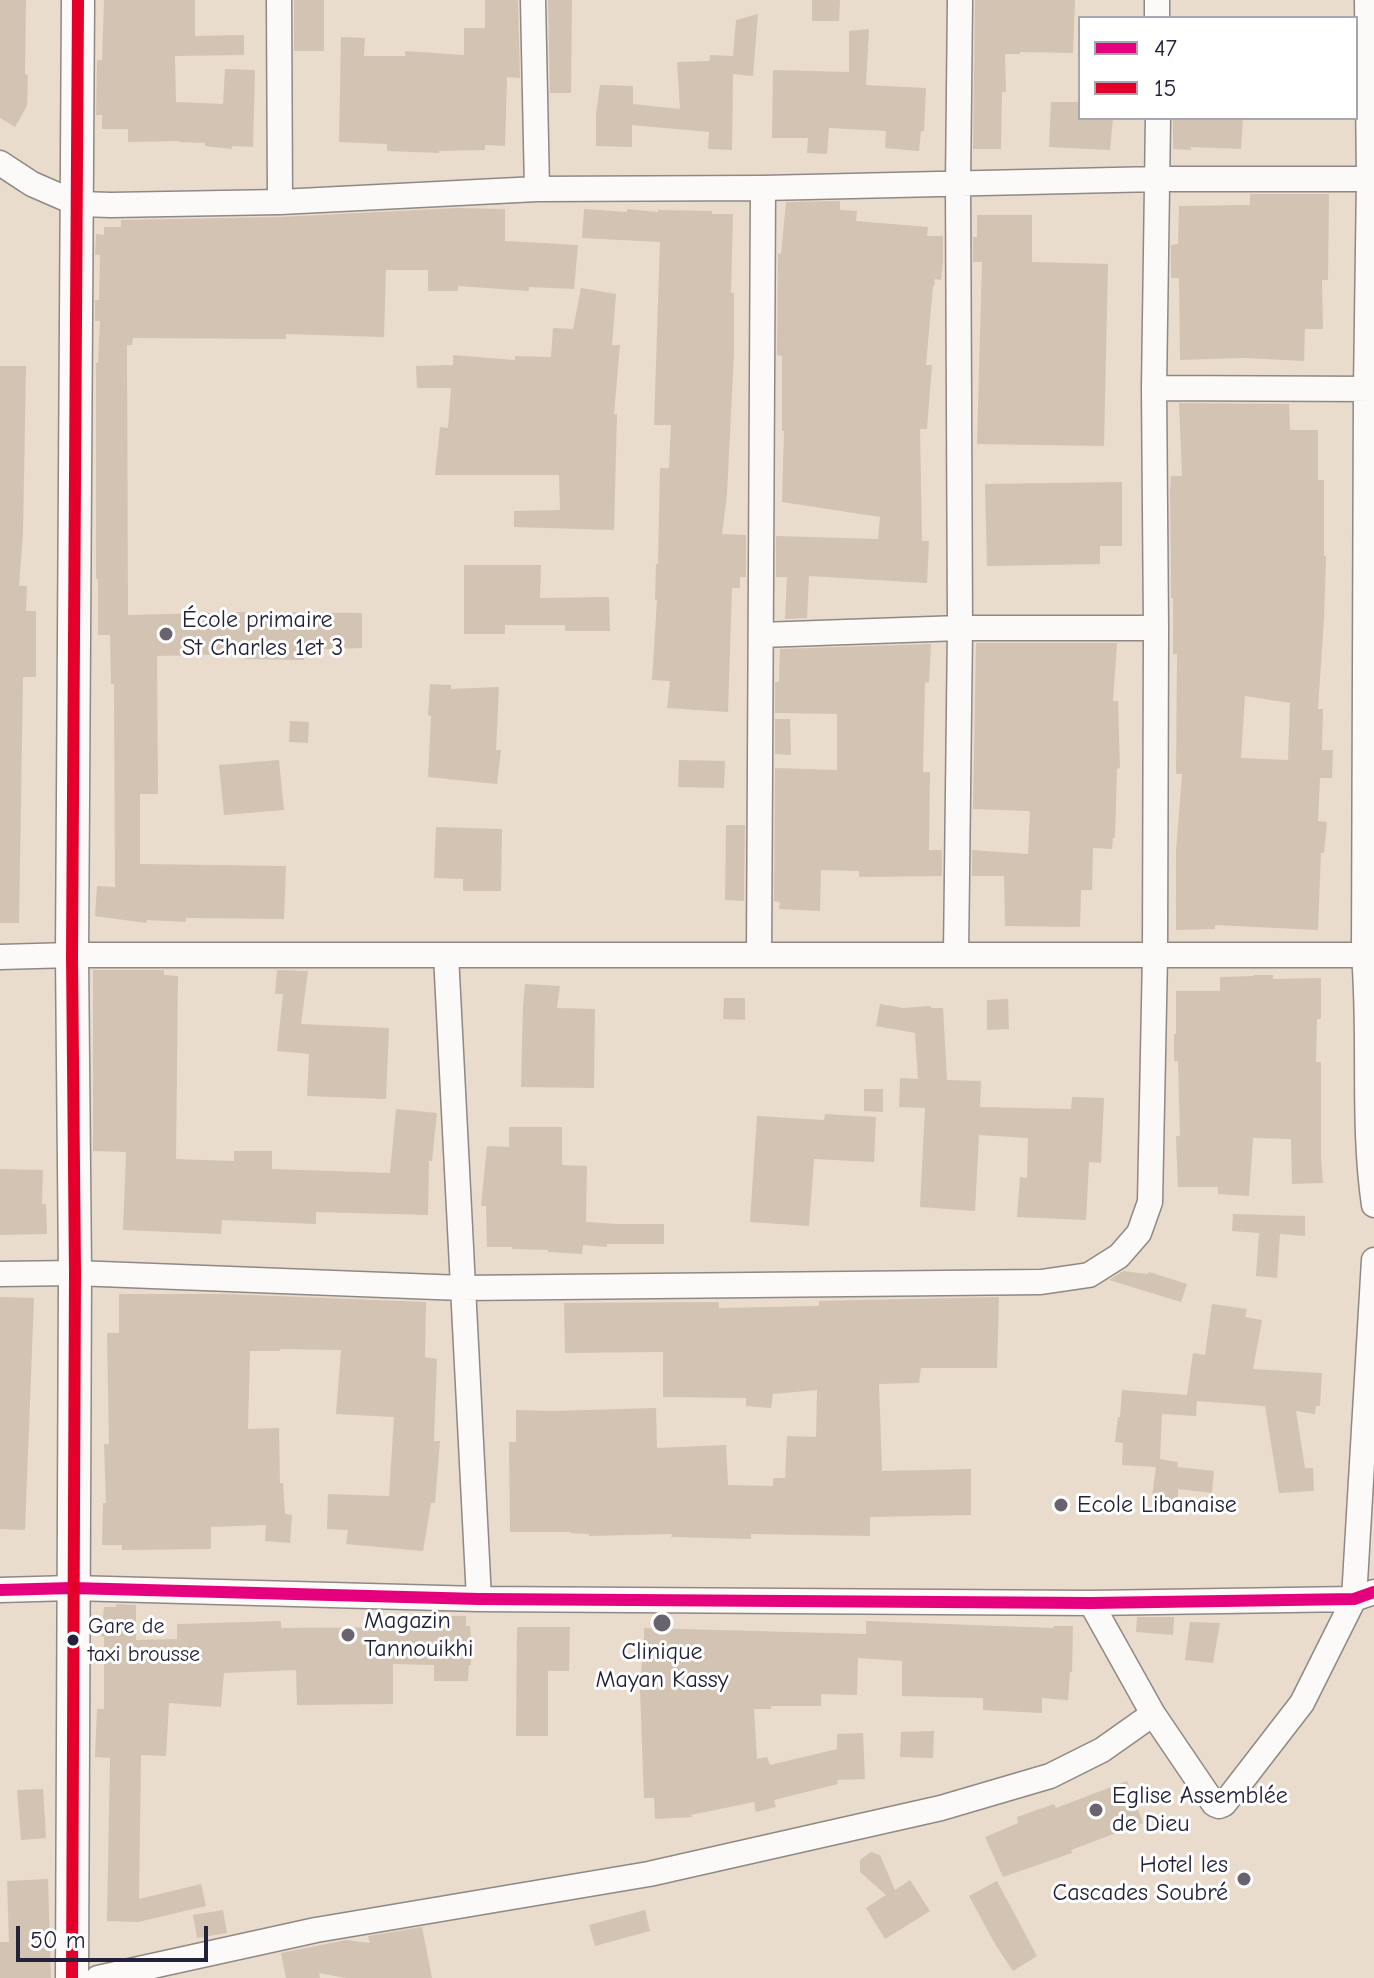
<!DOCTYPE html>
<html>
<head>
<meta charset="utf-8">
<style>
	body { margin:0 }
	#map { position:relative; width:1374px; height:1978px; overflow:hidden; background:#e9dccd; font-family:"Comic Neue",sans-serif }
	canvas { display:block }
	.legend { position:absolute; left:1078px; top:16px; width:280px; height:104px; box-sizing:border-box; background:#fff; border:2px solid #a7a7b1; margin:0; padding:10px 14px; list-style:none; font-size:24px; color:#22223b }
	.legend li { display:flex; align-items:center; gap:16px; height:40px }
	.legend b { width:40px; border:2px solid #a7a7b1 }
	.scale { position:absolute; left:16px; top:1926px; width:192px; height:36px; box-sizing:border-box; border:4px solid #22223b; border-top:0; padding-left:10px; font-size:24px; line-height:28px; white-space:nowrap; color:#22223b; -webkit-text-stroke:6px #fff; paint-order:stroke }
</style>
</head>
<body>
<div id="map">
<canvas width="1374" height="1978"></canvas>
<ul class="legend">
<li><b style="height:10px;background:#e5007d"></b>47</li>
<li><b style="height:10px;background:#e4002b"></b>15</li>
</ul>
<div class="scale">50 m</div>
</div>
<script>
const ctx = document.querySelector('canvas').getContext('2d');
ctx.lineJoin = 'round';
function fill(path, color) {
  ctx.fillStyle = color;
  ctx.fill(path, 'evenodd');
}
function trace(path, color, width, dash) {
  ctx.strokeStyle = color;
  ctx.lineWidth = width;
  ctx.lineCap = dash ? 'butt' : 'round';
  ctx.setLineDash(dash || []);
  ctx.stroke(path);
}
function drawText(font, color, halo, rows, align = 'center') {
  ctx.font = font + ' "Comic Neue",sans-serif';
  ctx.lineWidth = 6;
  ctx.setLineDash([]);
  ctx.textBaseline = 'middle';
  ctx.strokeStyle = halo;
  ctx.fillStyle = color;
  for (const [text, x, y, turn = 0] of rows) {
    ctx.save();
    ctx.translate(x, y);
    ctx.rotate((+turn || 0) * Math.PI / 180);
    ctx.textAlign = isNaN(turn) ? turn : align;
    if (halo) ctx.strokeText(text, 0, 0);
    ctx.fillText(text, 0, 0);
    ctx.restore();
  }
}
fill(new Path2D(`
	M0,0H26L25,74L28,75L27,106L15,127L0,118Z
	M104,0H195V36L244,35V55L175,56L176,102L223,104L225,69L255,70L253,147L232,146V149L205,146V143L179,142L180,141L128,142V129H102V115H96L97,60H102Z
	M294,0H324V51H294Z
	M485,0H518L520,78L507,77L505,146L485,145V150L439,151V153L387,151V144L339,142L341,37L365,38L364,56H405V51L464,55V28H485Z
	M548,0H572L571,93H550Z
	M812,0H840L839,21H812Z
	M975,0H1075L1073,53L1020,52V54H1005L1006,92H1002L1001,149H973Z
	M758,14L753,76L733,74L732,150L708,149L709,132L632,125V147L596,146V115L600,85L633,86V104L680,109L677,62L710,61V55L733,56L736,20Z
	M869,29L866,85L926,88L924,131H921L919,151L885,148L886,131L829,128L827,154L807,153L808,138H772L773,70L849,72V31Z
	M1051,102H1080V118H1113L1110,150L1049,147Z
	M1173,118H1243L1241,149L1191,147V150L1173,149Z
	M1250,194H1329L1328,280H1322L1323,329H1305L1304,361L1245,358L1180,360L1179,278H1171V245L1178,244L1179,206L1250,205Z
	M840,201V210L857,211L856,221L928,227L927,236H943V261L941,280L935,279L934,286H933L926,365H932L927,429H920L922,541H929L927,583L809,576L807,618L785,619L787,577H776V536L878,539L880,517L782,502L784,431H782V356L777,355L778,253L781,254L786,202Z
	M457,208L505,209V241L578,245L574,289L529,287V291L458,286V291H428V270H386L384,337L286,334V339L133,338L132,345H127L128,615L244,612L362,613V648L304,650V660L245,659V654L157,656L158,794H140V864L286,866L284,919L186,918V922L147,920L146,923L95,916L97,886L115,887L114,684H111L110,635H98V579H96V363H98L100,321H95V300H99L100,255H95L96,234L104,235V227H121V220L280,217Z
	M584,209L627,212V209L658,212V210L712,211V214H733L731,293H734V353L727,494L722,534L746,535V577H740V588H732L728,712L667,708L670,681L652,680L657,600H655L656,564H658L660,468H669L671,425H654L660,242L582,238Z
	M977,215H1032V262L1108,264L1104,446L977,444L982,262H973V237H977Z
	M581,288L616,294L612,345H620L614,414H617L614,530L514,527V511L560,510L559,475H435L440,427L448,428L451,388H417L416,366L453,365V355L515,360V356L551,357L553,328L573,329Z
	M0,366H26L23,533L19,586H27L26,611H36V677H23L19,923H0Z
	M1179,403L1289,404L1290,430H1318V480H1324V556H1326L1324,618L1318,709H1323L1322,750H1333L1332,778H1320L1318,821L1327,822L1324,853H1321L1318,930L1215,925V929L1176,930V851L1182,774H1176L1177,654H1173V598H1171L1170,489L1171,476H1182ZM1245,696L1290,703L1288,760L1241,758Z
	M1122,482V546H1100V564L987,566L985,484Z
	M464,565H541L540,598L609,597L610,631H565V625H505V634H464Z
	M976,643H1117L1113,701H1118L1120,768L1117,769L1115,838H1113L1112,849L1093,848L1092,890H1081L1080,927L1005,926L1004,876H972V850L1028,854L1030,811L973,809Z
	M931,644L929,683L925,682L923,772H930L929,850H942V876L859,877V871L821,870L820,911L779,909L780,902L774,901L775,768L837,770V714L775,713V682H779L780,649Z
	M430,684L451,685V689L499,687L496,750H501L497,784L428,777L431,716L428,715Z
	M775,719H790L791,755L775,754Z
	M290,721L309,722L308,743L289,742Z
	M279,760L284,810L224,815L219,765Z
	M679,760L725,761L724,788L678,787Z
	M726,825H745L744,901L725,900Z
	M436,827L502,829L501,891H463V879L434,878Z
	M93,970H164V975L178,976L176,1159L234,1161V1151H272V1169L390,1173L396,1109L437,1113L432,1161H429L428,1215L316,1212V1224L222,1220L221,1234L123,1230L126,1152L93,1151Z
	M277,970L308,971L301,1024L389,1028L386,1099L307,1096L309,1054L277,1051L283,994H275Z
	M1253,975H1273V979L1321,978V1019H1317L1316,1062H1321V1156L1323,1183L1292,1184L1291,1139L1253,1138L1249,1196L1218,1194V1187H1178L1176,1136H1180L1178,1061H1174V1034H1176V991H1220V977L1253,976Z
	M525,984L560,986L557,1008L595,1009L594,1088L521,1087L523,1005Z
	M724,998H745V1020L723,1019Z
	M1008,999L1009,1029L987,1030V1000Z
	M880,1004L903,1008L931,1006V1008H943L947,1080L981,1081L980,1107L1071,1109L1072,1097L1104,1098L1101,1163L1089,1162L1086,1220L1017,1217L1020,1177L1027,1178L1028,1138L979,1135L975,1211L920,1207L925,1108L899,1107L900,1078L918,1079L915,1033L876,1026Z
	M864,1089H883V1112L864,1111Z
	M825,1114L876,1117L874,1162L814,1159L809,1226L750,1222L757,1116L824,1120Z
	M509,1127H562V1165L587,1166L586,1222L618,1224H664V1244H607V1247L583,1245L582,1254L548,1252V1250L512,1249V1247H487L486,1206H481L487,1146L509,1147Z
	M0,1169L43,1170L42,1204H46L47,1234L0,1235Z
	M1233,1214L1305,1216V1236L1280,1234L1277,1278L1256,1276L1259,1233L1232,1231Z
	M1123,1271L1148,1274L1149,1272L1187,1284L1181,1302L1109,1280Z
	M119,1294H226L426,1302L425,1357L437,1359L434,1441H440L435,1503H431L423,1551L346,1544L348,1530L327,1529L328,1494L389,1496L394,1417L336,1414L341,1350L280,1349V1351H250L248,1429L279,1428L280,1483H283L285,1514L292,1515L290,1543L265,1541L266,1525L211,1527V1549L122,1550V1545H102L103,1503H106L104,1444H109L107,1333H119Z
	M0,1297L34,1298L25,1530L0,1529Z
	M999,1297L997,1368H921L919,1383L879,1384L882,1471L971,1469V1515L870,1517V1536L751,1534V1539L671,1537L672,1534L589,1536V1534L570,1533V1532H510L509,1442H516V1410L552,1411L656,1408L657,1448L726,1445L728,1485L773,1486V1478H785L787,1436L816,1437L817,1390L773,1394L771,1408L746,1406V1398L663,1397V1352L565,1353L564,1303L719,1302V1308L819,1306V1301Z
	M1212,1304L1247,1309L1245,1317L1262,1320L1253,1369L1322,1373L1320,1406H1316L1315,1414L1296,1411L1305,1468H1313L1314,1491L1279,1493L1265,1406L1197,1401L1196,1416L1162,1414L1160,1459L1178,1462L1177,1467L1214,1471L1212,1493L1178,1489V1500L1152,1497L1156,1467L1122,1465L1123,1443L1115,1442L1118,1417H1120L1122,1390L1187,1395L1193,1353L1205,1355Z
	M116,1604L136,1605V1640L177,1639V1624L281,1621V1628L394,1627V1621L440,1624L441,1616H466V1626H470L471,1635V1665H469L468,1681H434V1665L393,1664V1704L297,1705L296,1670L224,1673L221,1707L169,1703L166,1756L141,1755L139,1899L201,1884L206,1906L138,1922L107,1921L110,1758L95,1757L97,1709H104V1637L101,1636L104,1607H116Z
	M1137,1617H1174L1173,1635L1136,1632Z
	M866,1621L1053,1628V1626H1073L1072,1672H1070L1068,1700L1042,1698V1713L983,1710V1698L902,1696V1661L858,1658L857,1695L821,1694V1706H771V1709H754L757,1759L767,1757L770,1765L837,1749V1734L863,1733L865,1779L837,1780L838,1784L774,1800L776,1807L756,1812L754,1802L691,1815L692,1817L655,1819L654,1798H644L640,1690L642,1661H644V1628L866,1634Z
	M1190,1622L1220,1623L1213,1663L1185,1660Z
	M517,1627H570L569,1671H548V1736H516Z
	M934,1731L933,1758L900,1757L901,1732Z
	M1127,1781L1143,1823L1071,1850L1072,1853L1003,1877L985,1837L1018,1823L1017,1817L1054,1804L1056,1808Z
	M43,1789L46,1838L21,1840L17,1790Z
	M871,1852L880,1855L895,1890L910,1880L930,1911L885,1939L866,1908L886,1895L860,1872V1860Z
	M48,1879L51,1978H0V1942H9L7,1881Z
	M997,1881L1037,1956L1013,1971L995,1944L969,1896Z
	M223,1910L227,1933L197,1938L193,1915Z
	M645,1910L650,1931L595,1946L589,1925Z
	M422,1927L432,1978H346L319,1973L320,1978H286L281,1953L346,1940L370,1943L368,1936Z`), '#d2c3b3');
const minor = new Path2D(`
	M279,0L280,202
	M533,0L537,189
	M1157,0V18
	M1367,0L1369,179L1366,389L1364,955C1371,1038 1362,1123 1374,1205
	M0,163L32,184L78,204L111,205L280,202L537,189L763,188L1158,179H1374
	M1154,388L1374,389
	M761,635L960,628H1156
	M446,955L479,1599
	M759,955L763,188
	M956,955L960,628L958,184L960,0
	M0,957L72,955H1364
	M0,1274L75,1273L462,1288L1041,1282L1089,1275L1119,1256L1139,1233L1150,1202L1155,955L1156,628L1154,388L1158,118
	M0,1590L72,1588L479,1599L1091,1603L1354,1599L1374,1592
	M1091,1603L1153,1714L1214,1804L1219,1806L1224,1804L1302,1703L1354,1599L1374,1260
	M98,1978L316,1930L649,1874L941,1808L1050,1776L1102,1750L1153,1714`);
const tertiary = new Path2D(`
	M72,1978L75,1273L72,955L78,0`);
trace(minor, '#8f8884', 27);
trace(tertiary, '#8f8884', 35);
trace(minor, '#fcfaf8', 24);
trace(tertiary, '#fcfaf8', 32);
trace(new Path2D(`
	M0,1590L72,1588L479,1599L1091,1603L1354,1599L1374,1592`), '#e5007d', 12);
trace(new Path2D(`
	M72,1978L75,1273L72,955L78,0`), '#e4002b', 12);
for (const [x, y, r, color] of [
	[166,634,8,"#68636e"],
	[1061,1505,8,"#68636e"],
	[662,1623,10,"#68636e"],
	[348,1635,8,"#68636e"],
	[73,1640,7,"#22223b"],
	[1096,1810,8,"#68636e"],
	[1244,1879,8,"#68636e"]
]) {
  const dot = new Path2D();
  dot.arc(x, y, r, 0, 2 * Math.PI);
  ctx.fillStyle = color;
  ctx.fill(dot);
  trace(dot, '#fff', 3);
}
drawText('22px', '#22223b', '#fff', [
	["Gare de",88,1627],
	["taxi brousse",88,1655]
], 'left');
drawText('24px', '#22223b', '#fff', [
	["École primaire",182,620],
	["St Charles 1et 3",182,648],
	["Ecole Libanaise",1077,1505],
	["Magazin",364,1621],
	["Tannouikhi",364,1649],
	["Clinique",662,1652,"center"],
	["Mayan Kassy",662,1680,"center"],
	["Eglise Assemblée",1112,1796],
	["de Dieu",1112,1824],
	["Hotel les",1228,1865,"right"],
	["Cascades Soubré",1228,1893,"right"]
], 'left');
</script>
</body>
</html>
